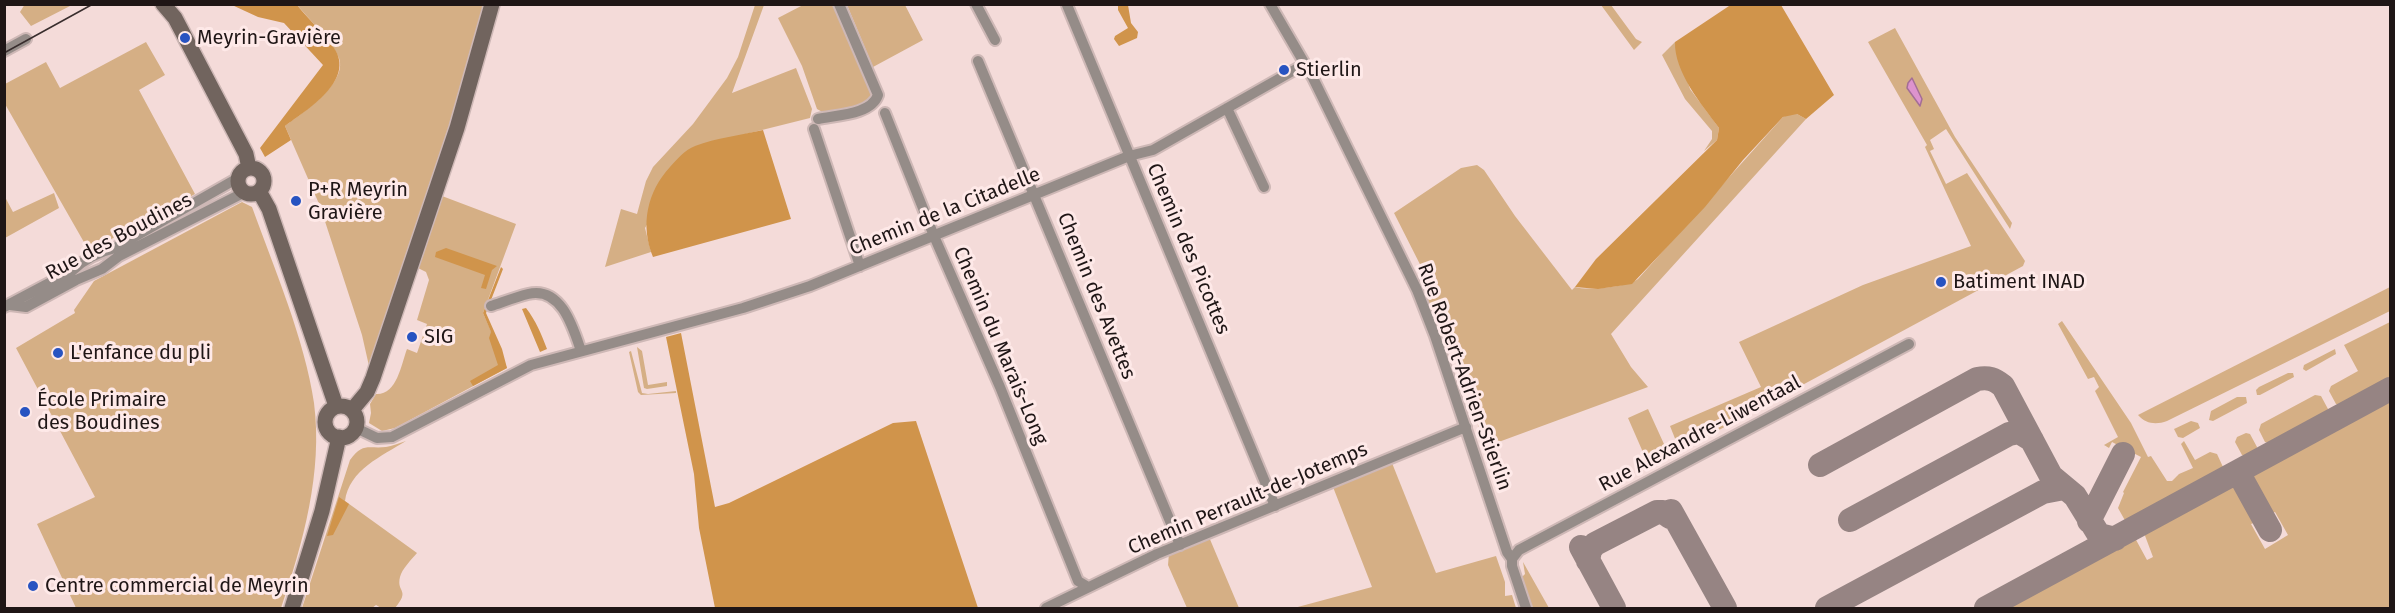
<!DOCTYPE html>
<html>
<head>
<meta charset="utf-8">
<style>
	body { margin:0 }
	#map { position:relative; width:2395px; height:613px; overflow:hidden; background:#f4dbd9; font-family:"Fira Sans",sans-serif }
	canvas { display:block }
	.frame { position:absolute; inset:0; border:6px solid #1f1616; pointer-events:none }
</style>
</head>
<body>
<div id="map">
<canvas width="2395" height="613"></canvas>
<div class="frame"></div>
</div>
<script>
const ctx = document.querySelector('canvas').getContext('2d');
ctx.lineJoin = 'round';
function fill(path, color) {
  ctx.fillStyle = color;
  ctx.fill(path, 'evenodd');
}
function trace(path, color, width, dash) {
  ctx.strokeStyle = color;
  ctx.lineWidth = width;
  ctx.lineCap = dash ? 'butt' : 'round';
  ctx.setLineDash(dash || []);
  ctx.stroke(path);
}
function drawText(font, color, halo, rows, align = 'center') {
  ctx.font = font + ' "Fira Sans",sans-serif';
  ctx.lineWidth = 6;
  ctx.setLineDash([]);
  ctx.textBaseline = 'middle';
  ctx.strokeStyle = halo;
  ctx.fillStyle = color;
  for (const [text, x, y, turn = 0] of rows) {
    ctx.save();
    ctx.translate(x, y);
    ctx.rotate((+turn || 0) * Math.PI / 180);
    ctx.textAlign = isNaN(turn) ? turn : align;
    if (halo) ctx.strokeText(text, 0, 0);
    ctx.fillText(text, 0, 0);
    ctx.restore();
  }
}
fill(new Path2D(`
	M25,4H72V5L31,26L20,12Z
	M297,5H484L452,123L369,366L362,335L320,206L285,126C301,114 351,81 338,56C332,42 308,18 297,5Z
	M755,5H764L732,93L796,68L812,109L810,118L694,147L645,228L651,252L605,267L621,209L637,214L646,181L653,167L693,124L727,78L738,57Z
	M803,5H833L873,96L869,104L826,114L817,109L802,66L778,18Z
	M847,5H905L923,40L873,67Z
	M1601,5H1611L1636,39L1642,42L1634,50Z
	M1895,28L1955,137L2012,223L2010,229L1946,129L1930,140L1934,149L1930,151L1946,184L1967,173L2025,261L2023,266L1680,451L1670,426L1761,387L1739,342L1863,285L1971,246L1925,147L1927,145L1868,42Z
	M146,42L165,75L139,90L195,194L89,251L5,104V84L46,62L60,88Z
	M1675,42L1690,89L1719,128L1717,140L1704,151L1712,139V131L1685,99L1662,55Z
	M1789,114H1797L1806,119L1611,334L1631,367L1648,387L1485,447L1447,326L1438,324L1428,300L1434,292L1394,213L1461,168L1477,165L1484,170L1515,216L1572,290L1575,287C1587,291 1628,287 1638,279L1783,117Z
	M54,193L59,208L5,238V197L13,212Z
	M442,196L516,224L483,313L507,368L395,428L382,431L369,423L371,413L370,404L376,394C397,395 401,365 407,349L417,353L427,324L417,320L429,280L426,272L418,268Z
	M242,202L252,207C274,268 305,340 314,403C323,472 303,543 281,608H76L37,524L95,497L16,348L75,313L74,310L94,281Z
	M2390,287V311L2167,421C2156,425 2146,424 2138,415Z
	M2062,321L2131,423L2148,457L2151,456L2167,481H2172L2179,474L2193,468L2181,444L2184,441L2195,460L2210,452L2217,454L2223,467L2222,472L2127,524L2118,508L2124,493L2123,492L2141,457L2112,442L2109,448L2104,445L2118,437L2095,391L2099,387L2094,377L2088,379L2058,324Z
	M2390,322V380L2342,406L2336,404L2329,391L2331,386L2358,371L2344,345Z
	M637,347L642,351L648,385L667,382V386L647,389L644,388Z
	M2335,349L2336,354L2306,371L2303,369L2304,365Z
	M631,351L642,393L648,394L676,391V393L641,395L638,392L629,352Z
	M2288,373H2293L2294,377L2260,395H2257L2256,390L2259,387Z
	M2315,395L2321,396L2328,409L2327,414L2287,436L2285,434L2286,436L2272,444L2265,442L2259,430L2261,424Z
	M2237,397H2246L2247,403L2213,421L2209,420L2211,411Z
	M2390,399V608H2005L2135,538L2147,560L2153,557L2144,533L2235,484L2256,522L2251,524L2265,549L2288,535L2275,512L2270,514L2249,476Z
	M1648,409L1669,455L1649,466L1628,418Z
	M2191,421L2198,423L2200,428L2183,438L2178,437L2174,429Z
	M2246,433L2250,434L2257,447L2256,453L2248,457L2242,455L2235,442L2237,437Z
	M406,441C382,456 349,470 345,501L417,553C411,560 402,569 400,577C396,593 411,589 395,608H381L376,605L372,608H302L350,460C363,442 368,449 386,447C392,446 399,443 406,441Z
	M1392,463L1436,573L1496,556L1505,582V596L1512,595L1516,608H1294L1372,587L1333,487Z
	M1209,537L1239,608H1187L1168,565L1169,553Z
	M1523,562L1549,608H1533L1521,578L1525,574Z`), '#d5af85');
fill(new Path2D(`
	M1732,4L1781,5L1834,95L1806,119L1797,114L1783,117L1743,160L1705,207L1632,284L1598,289L1575,287L1596,259L1717,140L1719,128C1702,105 1674,72 1675,42Z
	M232,5H297C309,20 323,32 334,48C356,80 307,110 285,126L291,140L265,157L260,148L323,65L284,23L258,17Z
	M1118,5H1128L1131,23L1138,32L1137,38L1119,46L1114,39L1115,36L1128,28L1118,10Z
	M763,130L791,219L653,257C640,225 647,192 670,167C677,159 685,150 695,146C716,138 741,135 763,130Z
	M446,248L497,266L492,270L486,289L481,288L485,275L435,257L436,252Z
	M501,267L503,269L486,313L502,349L507,368L473,386L470,381L498,365L489,338L491,332L483,313Z
	M526,308C536,321 541,333 547,349L540,352L522,309Z
	M681,333L715,507L729,503L893,423L916,421L978,608H715L699,528L694,474L666,337Z
	M339,497L349,504L333,535L327,536Z`), '#d0944b');
const water = new Path2D(`
	M1912,78L1922,99L1920,106L1907,88L1908,83Z`);
fill(water, '#dd93cd');
trace(water, '#a46e96', 1.5);
trace(new Path2D(`
	M1820,465L1977,379C1989,377 1994,379 2003,386L2051,476L2075,496L2099,535L2115,539
	M2238,472L2270,530
	M1671,511L1725,608
	M1850,520L2009,434L2019,432L2032,440
	M2089,521L2123,454
	M1581,547L1614,608
	M1588,561L1590,550L1595,544L1657,512H1663L1670,517
	M1827,608L2043,492L2064,488
	M1986,608L2390,389`), '#968483', 24);
const street = new Path2D(`
	M976,4L995,40
	M1270,4L1313,78L1417,290L1435,336L1507,552L1512,559V566L1526,608
	M1067,5L1275,506
	M4,51L26,39
	M978,61L1180,545
	M1227,108L1264,187
	M885,113L934,236L1000,387L1078,581L1088,587
	M818,119C836,115 871,115 878,95L839,4
	M814,129L860,266
	M10,305L26,307L76,280L102,269L119,256L245,192
	M491,306C503,302 516,297 528,294C561,286 573,327 581,351
	M4,307L72,271C84,259 99,252 115,248L238,178
	M356,428L377,438L392,437L531,365L743,308L810,286L1129,156L1153,150L1305,64
	M1512,559L1519,550L1909,344
	M1046,608L1157,554L1466,427`);
const secondary = new Path2D(`
	M163,4L175,18L246,154L249,168
	M238 181a13 13 0 1 1 26 0a13 13 0 1 1-26 0Z
	M259,191L269,209L336,406
	M325 422a16 16 0 1 1 32 0a16 16 0 1 1-32 0Z
	M352,410L367,392L373,378L457,128L492,4
	M292,608L322,511L339,437`);
trace(street, '#ceb8b6', 14);
trace(secondary, '#ceb8b6', 18);
trace(street, '#958c88', 10);
trace(secondary, '#71645e', 15);
trace(new Path2D(`
	M4,53L93,4`), '#382d2d', 1.5);
for (const [x, y, r, color] of [
	[185,38,6,"#2753c1"],
	[1284,70,6,"#2753c1"],
	[296,201,6,"#2753c1"],
	[1941,282,6,"#2753c1"],
	[412,337,6,"#2753c1"],
	[58,353,6,"#2753c1"],
	[25,412,6,"#2753c1"],
	[33,586,6,"#2753c1"]
]) {
  const dot = new Path2D();
  dot.arc(x, y, r, 0, 2 * Math.PI);
  ctx.fillStyle = color;
  ctx.fill(dot);
  trace(dot, '#fee9e8', 2);
}
drawText('20px', '#1f1616', '#fee9e8', [
	["Meyrin-Gravière",197,38],
	["Stierlin",1296,70],
	["P+R Meyrin",308,190],
	["Gravière",308,213],
	["Batiment INAD",1953,282],
	["SIG",424,337],
	["L'enfance du pli",70,353],
	["École Primaire",37,400],
	["des Boudines",37,423],
	["Centre commercial de Meyrin",45,586]
], 'left');
drawText('20px', '#1f1616', '#fee9e8', [
	["Chemin de la Citadelle",945,212,-22],
	["Rue des Boudines",119,237,-28],
	["Chemin des Picottes",1188,249,67],
	["Chemin des Avettes",1096,296,68],
	["Chemin du Marais-Long",1000,346,67],
	["Rue Robert-Adrien-Stierlin",1464,377,70],
	["Rue Alexandre-Liwentaal",1700,434,-28],
	["Chemin Perrault-de-Jotemps",1248,499,-23]
]);
</script>
</body>
</html>
